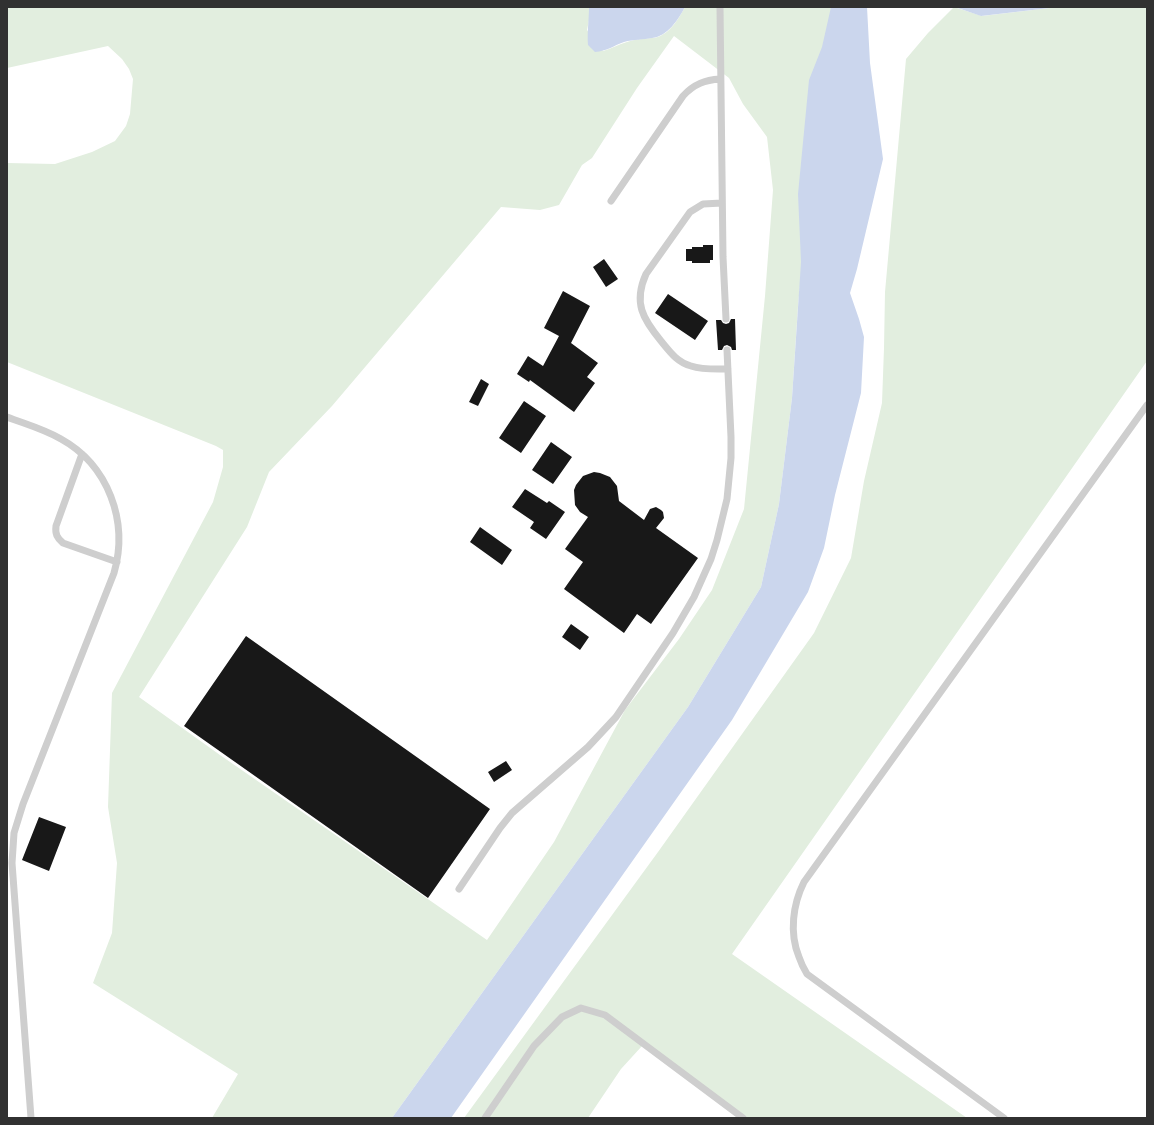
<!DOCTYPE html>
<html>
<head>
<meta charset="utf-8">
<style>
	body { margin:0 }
	#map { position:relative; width:1154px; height:1125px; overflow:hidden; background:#fff; font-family:Commissioner,sans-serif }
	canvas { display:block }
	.frame { position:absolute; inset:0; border:8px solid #313131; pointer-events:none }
</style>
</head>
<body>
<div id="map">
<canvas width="1154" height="1125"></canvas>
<div class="frame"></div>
</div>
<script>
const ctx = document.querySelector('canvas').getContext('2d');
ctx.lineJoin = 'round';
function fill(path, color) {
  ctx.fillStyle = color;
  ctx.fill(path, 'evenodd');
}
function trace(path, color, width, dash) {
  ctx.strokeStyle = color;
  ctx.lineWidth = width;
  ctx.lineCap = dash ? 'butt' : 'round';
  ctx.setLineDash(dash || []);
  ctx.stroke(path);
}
fill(new Path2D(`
	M7,7H589V20L587,30L603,51C611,49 619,44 627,42C636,39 642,39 652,38C668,37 678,20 685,7H832L811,165L798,306L792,398L779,504L761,587L688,707L392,1118H212L238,1074L93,983L112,933L117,863L108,807L112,693L213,502L223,467V450L216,446L7,362V163L55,164L92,152L115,141L126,126L130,114L133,79L129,69L122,59L108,46L7,68ZM674,36L729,78L743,104L767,137L773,190L765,296L744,509L712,590L679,639L625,710L554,842L487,940L220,755L139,697L247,527L269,472L332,406L501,207L540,210L559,205L582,165L592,158L637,88Z
	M954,7L982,16L1058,7H1147V361L732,954L967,1118H743L642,1046L621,1069L588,1118H464L658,852L814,633L851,558L864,481L882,403L884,348L885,292L906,59L928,33Z`), '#e2eedf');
fill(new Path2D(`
	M589,7H685C678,20 668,36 652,38C643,40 634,39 624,42C613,46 607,51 595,52L588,45C587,32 589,20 589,7Z
	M831,7H867L870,63L883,159L857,269L850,293L859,319L864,337L861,393L835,495L824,548L808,592L732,720L451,1118H392L688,707L761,587L779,504L792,398L801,262L798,194L809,80L822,47Z
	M955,7H1058L981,16Z`), '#cbd6ed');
fill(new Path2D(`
	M703,245H713V260H710V263H692V261H686V249H692V247H703Z
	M604,259L618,279L606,287L593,267Z
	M563,291L590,306L571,343L598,363L587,377L595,383L574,412L530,380L529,382L517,374L528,356L543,366L559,336L544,328Z
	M668,294L708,321L695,340L655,313Z
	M731,319H735L736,350H732L731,347L727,345L724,346L722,350H718L716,320H721L723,323L726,324L729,323Z
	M481,379L489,384L478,406L469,402Z
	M524,401L546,416L521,453L499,438Z
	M551,442L572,457L553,484L532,470Z
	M594,472L600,473L610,477L617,486L619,501L644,520L650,509L656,507L661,510L663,512L664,518L656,528L698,558L651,624L637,614L624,633L564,589L583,562L565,549L588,517L580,512L575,505L574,490L576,485L583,476Z
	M525,489L547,503L549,501L565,512L546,539L530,528L534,522L512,507Z
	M480,527L512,550L502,565L470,542Z
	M571,624L589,637L580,650L562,637Z
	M246,636L490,809L428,898L184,726Z
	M506,761L512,770L494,782L488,772Z
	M39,817L66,827L49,871L22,860Z`), '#181818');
trace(new Path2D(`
	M720,7L723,257L726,319
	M611,201L683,96C694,84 705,80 720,79
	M722,203L703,204L690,212L646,274C633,303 643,319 661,341C670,352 677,362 691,366C703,370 716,369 728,369
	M7,417C25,424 44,429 61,439C108,465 129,521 114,573L23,804L14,833L12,863L31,1118
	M82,454L56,526C55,534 57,538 63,543L117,562
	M459,889L500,828L512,813L588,747L616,717L673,633L694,597L711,559L717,540L727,499L731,458V437L727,350
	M485,1118L534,1046L562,1017L581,1008L605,1015L743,1118
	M1004,1118L807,974C804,969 801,963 799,957C789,933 793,904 804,882L1147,405`), '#cecece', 7);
</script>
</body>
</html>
